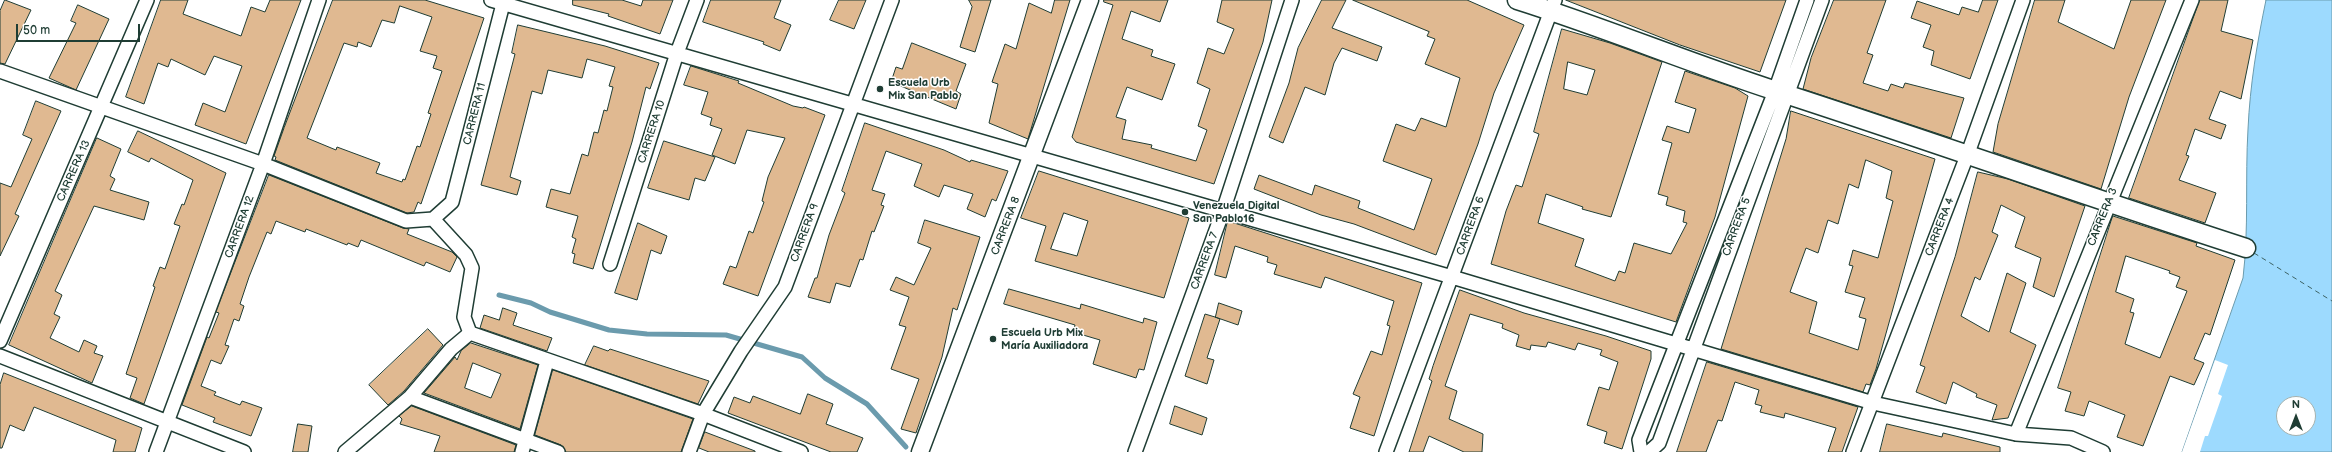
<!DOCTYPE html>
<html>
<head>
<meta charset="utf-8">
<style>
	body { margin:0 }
	#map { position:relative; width:2332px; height:452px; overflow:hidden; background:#fff; font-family:"Balsamiq Sans",sans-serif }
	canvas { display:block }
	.north { position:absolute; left:2276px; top:396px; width:40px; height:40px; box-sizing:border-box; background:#fff; border:1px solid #a5b1ae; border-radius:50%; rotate:0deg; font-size:11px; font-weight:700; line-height:16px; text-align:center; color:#1f3d34 }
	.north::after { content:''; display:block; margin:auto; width:14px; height:18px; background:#1f3d34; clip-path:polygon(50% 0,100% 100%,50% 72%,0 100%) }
	.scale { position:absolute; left:16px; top:24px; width:124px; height:18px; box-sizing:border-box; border:2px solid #1f3d34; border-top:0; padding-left:5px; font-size:12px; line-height:14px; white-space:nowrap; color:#1f3d34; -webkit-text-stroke:3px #fff; paint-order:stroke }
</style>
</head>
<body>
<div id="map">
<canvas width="2332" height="452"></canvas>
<div class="north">N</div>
<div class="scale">50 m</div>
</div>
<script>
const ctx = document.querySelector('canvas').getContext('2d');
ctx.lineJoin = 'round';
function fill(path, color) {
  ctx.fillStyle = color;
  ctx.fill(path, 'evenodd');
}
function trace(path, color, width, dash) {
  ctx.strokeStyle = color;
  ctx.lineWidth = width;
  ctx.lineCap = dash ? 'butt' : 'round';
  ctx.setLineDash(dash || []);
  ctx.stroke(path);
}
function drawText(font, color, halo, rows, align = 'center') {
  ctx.font = font + ' "Balsamiq Sans",sans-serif';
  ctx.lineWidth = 3;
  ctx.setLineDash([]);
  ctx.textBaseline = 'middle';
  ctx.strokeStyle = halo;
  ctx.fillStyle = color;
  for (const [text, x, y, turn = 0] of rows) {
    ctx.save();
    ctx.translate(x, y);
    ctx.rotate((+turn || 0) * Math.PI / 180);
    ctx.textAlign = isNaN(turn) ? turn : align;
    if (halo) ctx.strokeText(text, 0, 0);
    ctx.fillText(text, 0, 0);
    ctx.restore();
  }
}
const water = new Path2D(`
	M2266,0H2332V452H2182L2243,278C2249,228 2245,179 2248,129C2250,85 2257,43 2266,0ZM2284,404H2308V428H2284Z`);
fill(water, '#9ddafe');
trace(water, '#6b9bad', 1);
fill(new Path2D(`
	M2215,360L2228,365L2218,394L2222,396L2208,436H2205L2200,452H2182Z`), '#fff');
trace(new Path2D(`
	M499,295L531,303L550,312L609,330L647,334L726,335L802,357L825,378L867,404L906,447`), '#6b9bad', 5);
trace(new Path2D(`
	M2254,253L2332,301`), '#3e6466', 1, [5, 4]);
const building = new Path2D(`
	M5,0L31,10L5,64L0,63V11Z
	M161,0H188L183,14L241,36L251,7L265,12L270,0H301L246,144L195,125L203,103L225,112L242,66L214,56L205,75L171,59L168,67L158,63L144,104L126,97Z
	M333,0H425L484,18L421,204L418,202L414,212L407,213L275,160L276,157L274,156L284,128ZM400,6L432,17L420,51L437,56L433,68L442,71L428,113L431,114L420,147L417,146L405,180L403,179L402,182L376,173L380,163L337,147L336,150L307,138L344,43L357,47L358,42L371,47L382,20L394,23Z
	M573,0H622L641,6L643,0H673L660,34L608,16L609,14L573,5Z
	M711,0H781L774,18L791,25L780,51L763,44L764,42L703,22Z
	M839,0H866L854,29L830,20Z
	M969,0H991L975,52L960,47L972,7Z
	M1055,0H1070L1028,139L989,123L998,84L992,82L1005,44L1016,49L1029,3L1051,13Z
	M1104,0H1168L1160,22L1131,11L1122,39L1153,50L1151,56L1175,64L1162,100L1127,87L1116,117L1126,120L1122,139L1152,145L1151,148L1196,161L1207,130L1198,126L1210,89L1197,83L1208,48L1224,54L1234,29L1217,22L1222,0H1272L1263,42L1214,184L1076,142L1072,137L1113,5L1104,2Z
	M1322,0H1346L1332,28L1382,47L1377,61L1342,48L1334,63L1325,95L1305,87L1283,143L1269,137L1289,83L1298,48Z
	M1353,0H1467L1524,25L1494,93L1478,144L1436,255L1354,224L1321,215L1254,189L1259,175L1312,195L1315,185L1360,201L1358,208L1414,230L1432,179L1383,161L1396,124L1415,131L1421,118L1446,127L1460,78L1425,64L1435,39L1427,36L1429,32Z
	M1566,0H1786L1760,72L1680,45Z
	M1834,0H1886L1867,53L1873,55L1863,83L1888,91L1891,84L1903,88L1905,83L1964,98L1951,138L1803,89L1811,58Z
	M1983,0H1998L1970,79L1931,65L1934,51L1923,47L1931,25L1911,18L1917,1L1959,15L1962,7L1978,12Z
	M2035,0H2065L2058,22L2114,49L2131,0H2166L2129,97L2101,189L1993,152L1998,124Z
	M2200,0H2228L2221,31L2253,40L2241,99L2220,91L2209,119L2226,125L2221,139L2195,129L2186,155L2189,156L2179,180L2216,193L2205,223L2129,198Z
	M78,5L109,19L76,90L49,78L76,23L71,21Z
	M518,25L605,46L659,63L650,89L646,87L632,142L593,269L573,263L575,254L572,253L576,239L572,237L578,216L546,207L551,189L570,194L582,154L588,156L594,132L598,133L604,110L607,111L613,87L609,86L615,67L587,59L582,78L548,70L542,94L532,91L510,177L521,181L517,195L481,185L515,54L512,53Z
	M1562,29L1610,43L1662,62L1611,217L1582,209L1583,207L1546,194L1538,223L1584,239L1575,266L1615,281L1619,271L1625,273L1634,243L1671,254L1687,223L1683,222L1685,211L1666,205L1668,197L1658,194L1672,143L1662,140L1667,126L1689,133L1696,109L1675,102L1685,71L1735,88L1748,96L1715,217L1676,322L1491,264L1506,211L1516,185L1522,187L1539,134L1534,132ZM1568,62L1595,70L1587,95L1564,89Z
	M912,43L966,64L956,91L961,94L956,109L891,82L896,67L902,69Z
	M691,66L739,81L738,83L793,106L803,108L804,107L825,115L758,296L723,284L730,266L736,268L749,231L753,233L764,202L762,201L768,177L785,138L747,130L735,164L712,155L722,129L710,125L712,118L701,114L708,92L684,85Z
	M36,101L61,111L15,214L19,216L0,256V183L11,187L32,139L23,135Z
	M1791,111L1935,159L1876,369L1870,385L1866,384L1863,392L1721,349L1786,139ZM1866,160L1892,171L1886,198L1893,201L1878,258L1853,250L1849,265L1853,266L1845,292L1865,298L1859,317L1866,319L1858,350L1809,333L1817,302L1790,292L1806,248L1818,253L1828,220L1838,224L1849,184L1858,188Z
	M865,123L944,150L970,162L971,160L1008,171L996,201L992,199L985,217L967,209L973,194L944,185L939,197L914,186L922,164L886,151L872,190L885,194L881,205L884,206L874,232L872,231L863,260L860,259L850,287L836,283L830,303L808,297L815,278H817L829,235L845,193L842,191Z
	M138,131L226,173L144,404L130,398L137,378L126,374L155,287L153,286L160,267L165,269L180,226L174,224L182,204L184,205L193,180L151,158L149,162L128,152Z
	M97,138L121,149L110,176L115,179L110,190L149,202L144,220L94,206L55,291L62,295L54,314L60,317L50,338L79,352L84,340L97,346L94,353L103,356L92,383L9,345Z
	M664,141L715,157L705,181L695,178L689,200L648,188Z
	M1039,171L1189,218L1164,298L1035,261L1046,226L1021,218ZM1064,213L1088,221L1077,256L1051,249Z
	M1978,172L2008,179L2085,206L2054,297L2033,287L2041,258L2015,247L2025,217L2001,205L1992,232L1998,235L1980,280L1975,277L1961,316L1989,332L2007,273L2026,283L2010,332L2036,345L2008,418L1992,420L1997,405L1976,397L1977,394L1953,382L1946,404L1916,392L1925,367L1920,365L1955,257Z
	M269,175L403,228L409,229L407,234L452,252L457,257L450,272L426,262L424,266L361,240L358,247L348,243L347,245L306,229L305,232L276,221L271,234L267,232L249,277L240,304L244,306L239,321L234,319L225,345L229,346L221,364L211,360L201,386L216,392L214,395L240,405L242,401L262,408L251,436L213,422L215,418L182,405L207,337L209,338L219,313L216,312Z
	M2113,216L2197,243L2196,246L2235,260L2210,335L2205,333L2194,359L2204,363L2194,385L2170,376L2143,446L2117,437L2125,415L2089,401L2084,416L2065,411L2071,392L2058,388ZM2126,256L2170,271L2169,273L2180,277L2176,287L2187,291L2160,358L2125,344L2134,313L2130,312L2134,299L2116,292Z
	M925,220L980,237L957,310L953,308L942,357L916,433L901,429L919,379L891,369L906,327L899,325L909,297L890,290L896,277L914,285L931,248L918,243Z
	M1228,221L1422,283L1374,436L1350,428L1360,397L1353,394L1371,351L1382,355L1390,326L1387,325L1394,301L1325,277L1321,288L1274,274L1277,265L1267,262L1268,257L1235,246L1226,278L1215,275Z
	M638,223L667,236L661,254L651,250L637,300L615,293Z
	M1009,289L1080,309L1081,304L1143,323L1144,318L1157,322L1144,370L1139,369L1136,378L1093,364L1100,340L1073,332L1075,325L1004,304Z
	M1460,290L1524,313L1606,336L1651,351V359L1622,449L1604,443L1607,432L1587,425L1599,387L1609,390L1618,362L1600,355L1602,350L1578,343L1575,350L1548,342L1546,347L1531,345L1530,350L1516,346L1519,335L1502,328L1503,324L1470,314L1445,386L1457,391L1449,419L1483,434L1482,452H1464L1429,436L1423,452H1409L1432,381L1429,379L1433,366Z
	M1219,303L1242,311L1238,325L1215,317L1220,319L1207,358L1214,360L1207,384L1185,376L1205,314L1215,317Z
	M503,308L517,313L513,325L552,338L547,351L480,328L484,315L499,320Z
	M428,329L443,345L404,391L388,405L369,385Z
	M471,343L538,365L520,429L424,393L455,357L457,360L461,351ZM473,363L501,374L491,398L465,388Z
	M594,346L608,351L610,349L709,381L698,404L585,365Z
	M1707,362L1858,407L1842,452H1828L1836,428L1785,413L1784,418L1760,412L1762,406L1755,404L1759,390L1735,382L1722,421L1718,420L1706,452H1677Z
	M553,370L693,419L681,452H566L561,445L535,435Z
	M4,373L142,428L135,452H113L116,440L34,407L24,431L10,425L2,448H0V385Z
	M808,394L833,404L826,424L863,438L857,452H831L728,413L734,397L750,403L753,396L800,414Z
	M412,406L516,445L514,452H434L440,436L400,424L402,419L399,416Z
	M1175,406L1207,418L1202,435L1170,424Z
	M298,424L312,426L308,452H293Z
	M1887,424L1942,437L1943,433L2000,447V452H1880Z
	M705,432L755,451V452H709L699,448Z`);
fill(building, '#e0b991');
trace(building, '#1f3d34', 1);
const minor = new Path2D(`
	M491,0L1452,277L1873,403L2016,434L2071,438L2103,452
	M0,71L263,164L406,221L433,219
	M433,219L452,202L504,0
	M433,219L466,255L472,268L464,317L470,333
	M610,264L677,53L697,0
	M470,333L703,414L801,452
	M0,341L147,0
	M0,356L244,452
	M410,397L558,452
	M2016,434L2192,0
	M156,452L263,164L319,0
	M345,452L410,397L451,349L470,333
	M522,452L547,361
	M689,452L703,414L741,351L785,287L892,0
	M1135,452L1223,211L1292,0
	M1386,452L1555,0
	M1641,452L1639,440L1775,91L1807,0
	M1649,452L1659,443L1822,0
	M1853,452L1968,153L2023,0`);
const tertiary = new Path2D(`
	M920,452L1090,0`);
const secondary = new Path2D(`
	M1517,0C1603,27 1687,62 1773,90C1931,141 2088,197 2246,248`);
trace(minor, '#1f3d34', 16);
trace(tertiary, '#1f3d34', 19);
trace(secondary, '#1f3d34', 21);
trace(minor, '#fff', 13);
trace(tertiary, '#fff', 16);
trace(secondary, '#fff', 18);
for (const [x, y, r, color] of [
	[880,89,4,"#1f3d34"],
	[1185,212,4,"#1f3d34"],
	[993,339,4,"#1f3d34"]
]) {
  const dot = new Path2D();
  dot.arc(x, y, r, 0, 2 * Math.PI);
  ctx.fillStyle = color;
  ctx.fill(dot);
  trace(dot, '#fff', 1.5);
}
drawText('bold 11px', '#1f3d34', '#fff', [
	["Escuela Urb",888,83],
	["Mix San Pablo",888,96],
	["Venezuela Digital",1193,206],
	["San Pablo16",1193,219],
	["Escuela Urb Mix",1001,333],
	["María Auxiliadora",1001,346]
], 'left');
drawText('11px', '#1f3d34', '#fff', [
	["CARRERA 11",475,114,-76],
	["CARRERA 10",652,132,-72],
	["CARRERA 13",74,171,-66],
	["CARRERA 3",2103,217,-68],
	["CARRERA 8",1006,226,-69],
	["CARRERA 6",1471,226,-70],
	["CARRERA 12",240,227,-70],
	["CARRERA 5",1737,227,-70],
	["CARRERA 4",1940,227,-69],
	["CARRERA 9",805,233,-70],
	["CARRERA 7",1205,261,-70]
]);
</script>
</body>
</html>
